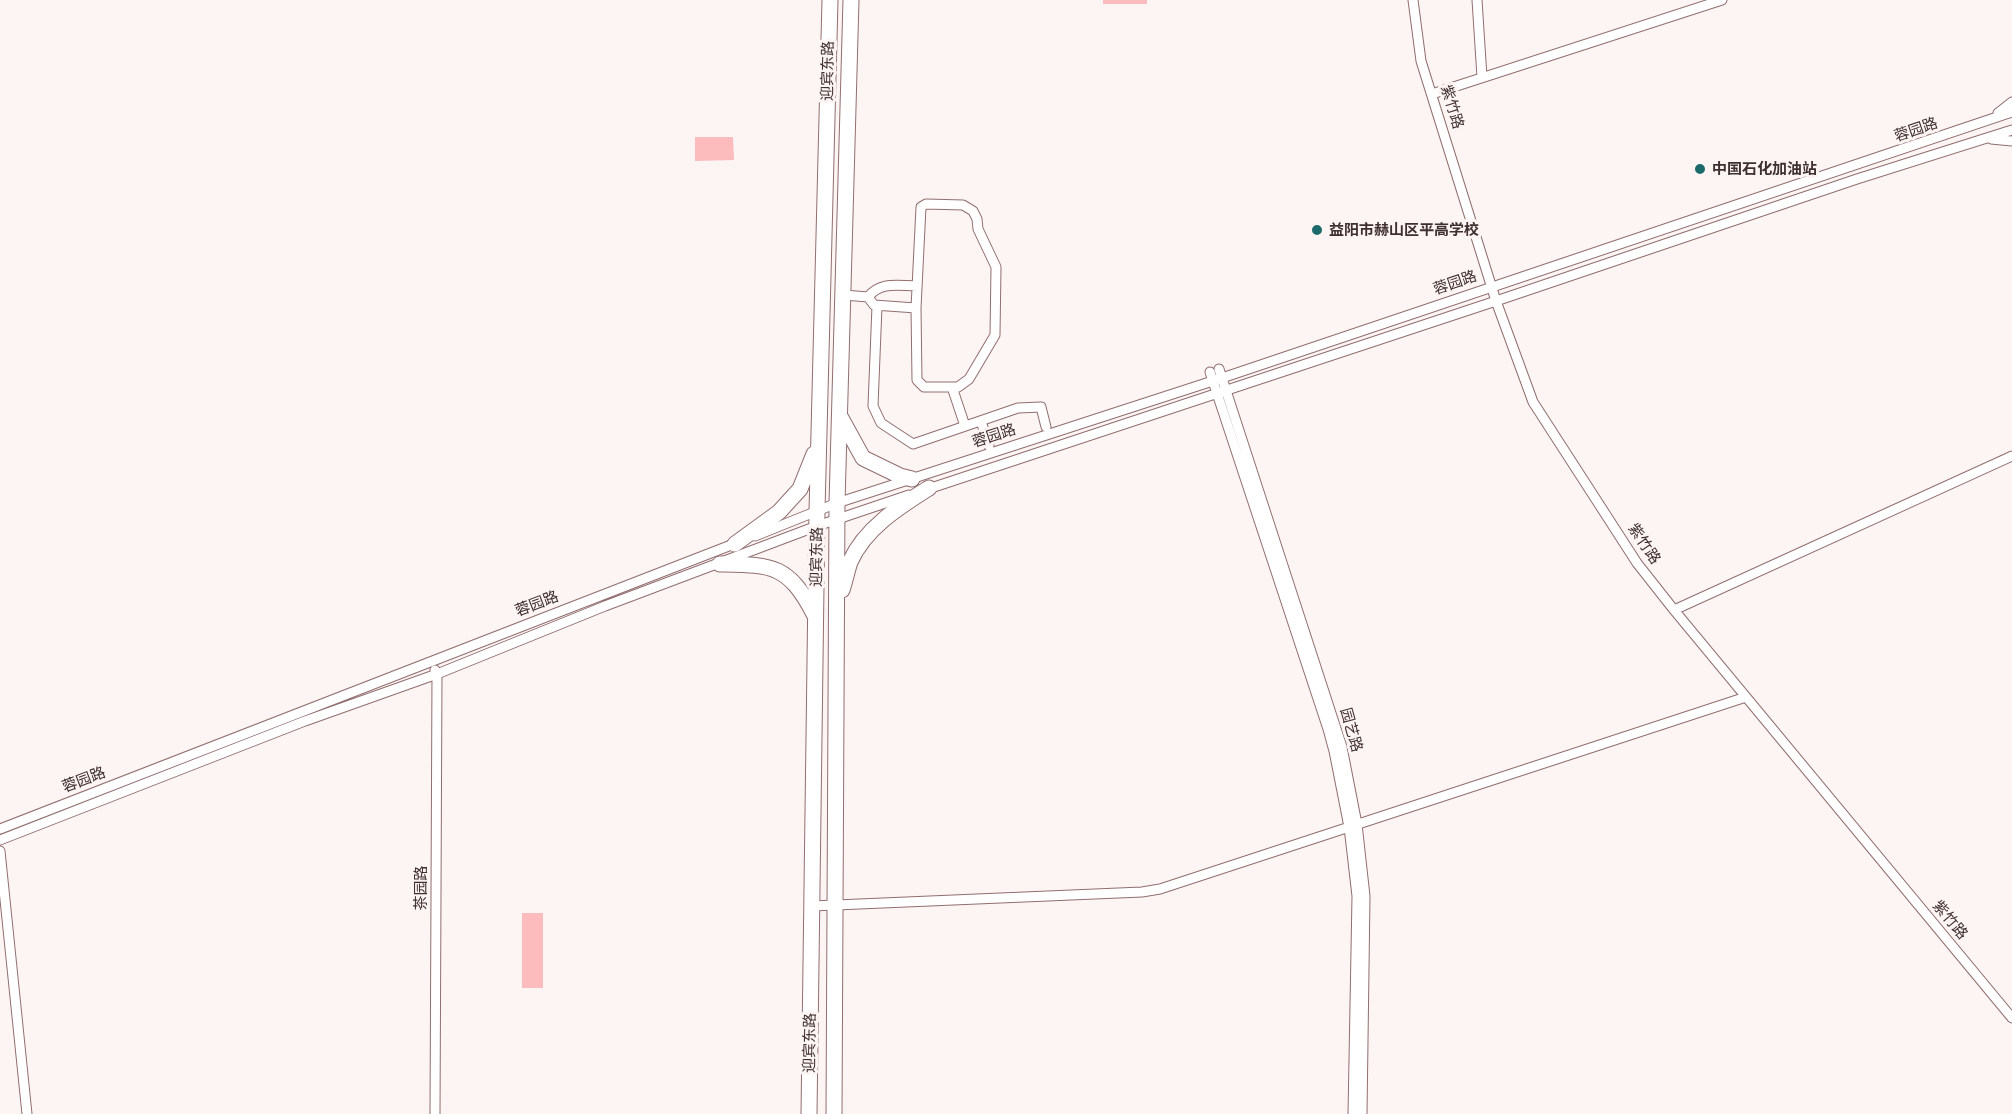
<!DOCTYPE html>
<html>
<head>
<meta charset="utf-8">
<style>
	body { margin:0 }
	canvas { display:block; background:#fdf4f4 }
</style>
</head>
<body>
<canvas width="2012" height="1114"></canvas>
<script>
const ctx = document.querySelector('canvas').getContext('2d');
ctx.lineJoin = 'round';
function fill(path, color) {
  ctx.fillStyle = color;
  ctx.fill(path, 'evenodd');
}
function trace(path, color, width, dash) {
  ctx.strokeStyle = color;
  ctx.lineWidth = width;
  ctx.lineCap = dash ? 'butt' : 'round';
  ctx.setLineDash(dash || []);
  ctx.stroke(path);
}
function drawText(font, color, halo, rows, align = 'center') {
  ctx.font = font + ' Inter,"Noto Sans SC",sans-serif';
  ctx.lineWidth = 6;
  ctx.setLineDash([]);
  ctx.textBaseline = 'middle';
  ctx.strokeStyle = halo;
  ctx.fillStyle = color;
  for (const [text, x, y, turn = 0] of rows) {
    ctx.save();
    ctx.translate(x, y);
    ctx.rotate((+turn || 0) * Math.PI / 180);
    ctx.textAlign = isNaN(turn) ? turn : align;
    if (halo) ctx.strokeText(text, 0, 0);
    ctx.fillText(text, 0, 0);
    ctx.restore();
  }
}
fill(new Path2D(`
	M1103,0H1147V4H1103Z
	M695,137H733L734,160L695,161Z
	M522,913H543V988H522Z`), '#fcbbbd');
const minor = new Path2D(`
	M1413,0L1421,61L1496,301L1533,402L1637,563L1674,610L2012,1018
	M1477,0L1482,77
	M1432,94L1722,0
	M1998,113L2012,102
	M1991,139L2012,141
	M926,204L963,205L973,211L977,219L978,229L996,267L995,335L969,379L958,387H924L917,380L916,308L921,207Z
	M844,295L868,297
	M877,306L873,406L881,423L913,444L1018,408L1041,407L1046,427
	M916,308L874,305L868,297C881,281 898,286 917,286
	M1219,369L1342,747L1357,824L1365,896L1362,1114
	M1210,372L1328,729L1334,751L1349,827L1357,896L1353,1114
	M952,387L965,426
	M981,421L989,446
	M925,490L1496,301L1857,179L2012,130
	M755,536L837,503L1222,378L2012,112
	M1674,610L2012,456
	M0,829L739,542
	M0,840L305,721L437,674L605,606L817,526L909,495
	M0,851L27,1114
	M812,906L1142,892L1160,889L1746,697
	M435,1114L437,674L435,670`);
const highway = new Path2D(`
	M841,418L863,458L900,476L912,479
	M735,544L779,512L800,489L814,454
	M720,564C772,565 788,564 814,614
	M842,590C845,581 847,571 850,562C865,528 899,507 929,488
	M809,1114L817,511L830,0
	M834,1114L837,503L851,0`);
trace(minor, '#916e6f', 11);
trace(highway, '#916e6f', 17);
trace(minor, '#fff', 9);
trace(highway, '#fff', 15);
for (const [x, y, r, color] of [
	[1700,169,6,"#1c6a6a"],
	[1317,230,6,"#1c6a6a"]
]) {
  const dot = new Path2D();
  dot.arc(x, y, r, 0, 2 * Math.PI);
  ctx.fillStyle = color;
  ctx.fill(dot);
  trace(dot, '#fdf4f4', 2);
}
drawText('15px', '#3f3030', '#fdf4f4', [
	["迎宾东路",828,71,-89],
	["紫竹路",1452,107,73],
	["蓉园路",1916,130,-19],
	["蓉园路",1455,283,-19],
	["蓉园路",994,436,-18],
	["紫竹路",1644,544,56],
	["迎宾东路",817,557,-89],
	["蓉园路",537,604,-21],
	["园艺路",1351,730,74],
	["蓉园路",84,780,-21],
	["茶园路",421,888,-90],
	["紫竹路",1950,920,50],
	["迎宾东路",810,1043,-89]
]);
drawText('bold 15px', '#3f3030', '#fdf4f4', [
	["中国石化加油站",1712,169],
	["益阳市赫山区平高学校",1329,230]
], 'left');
</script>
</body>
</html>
